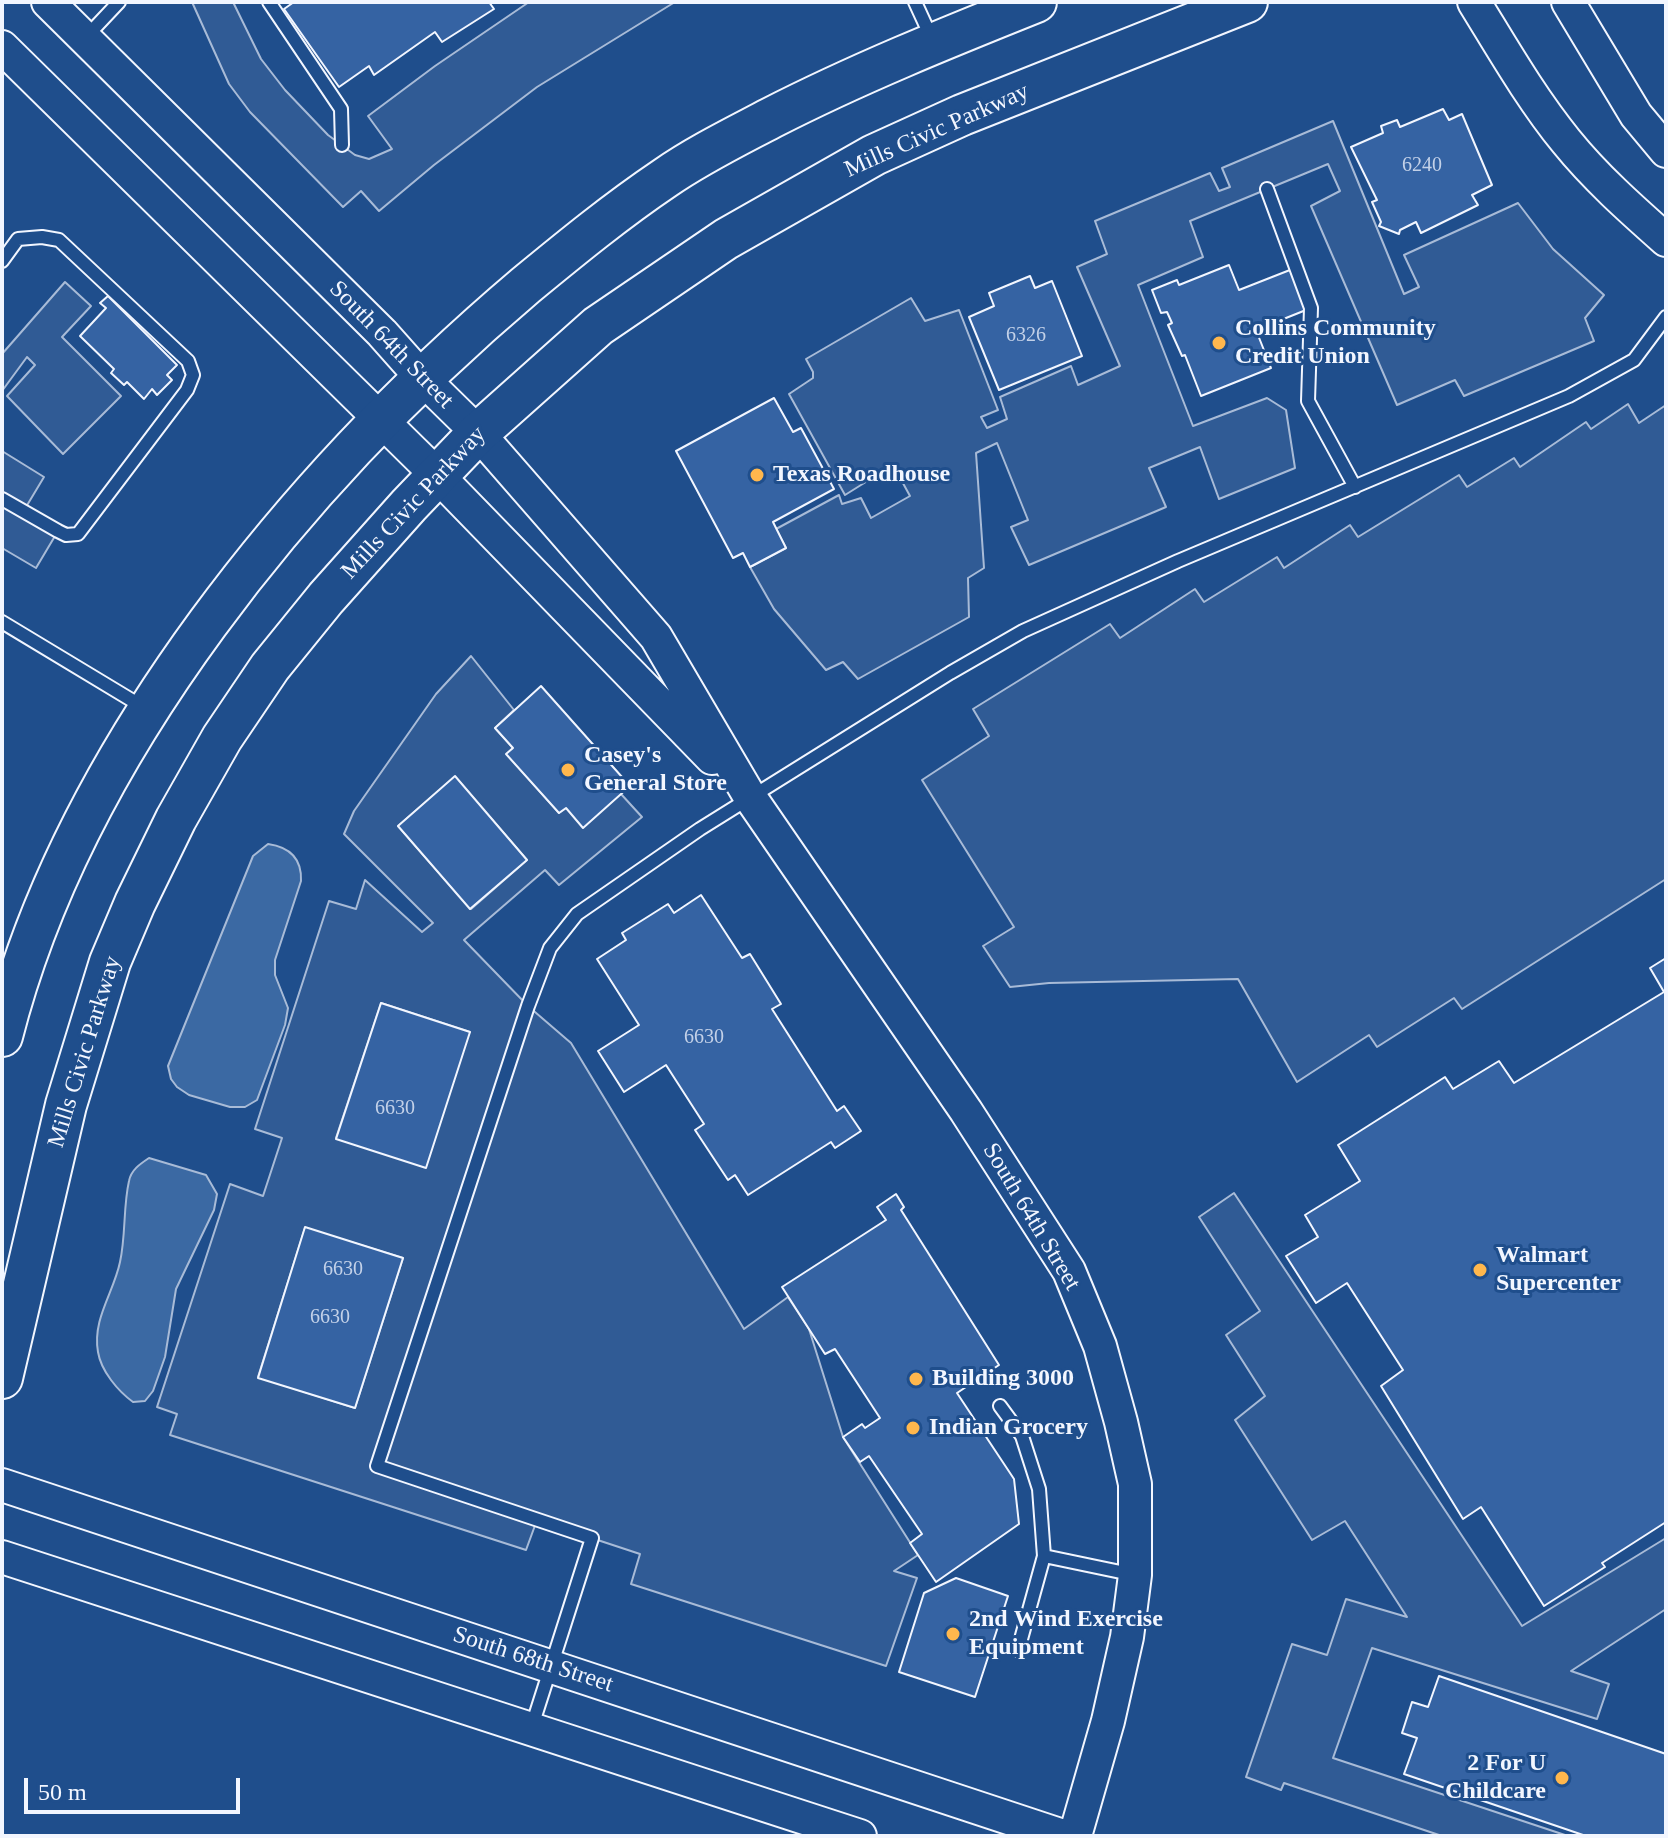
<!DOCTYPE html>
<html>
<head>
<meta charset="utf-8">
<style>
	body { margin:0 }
	#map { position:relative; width:1668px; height:1838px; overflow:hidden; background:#1f4e8c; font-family:"Times New Roman",serif }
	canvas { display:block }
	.frame { position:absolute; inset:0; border:4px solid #f2f6ff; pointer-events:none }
	.scale { position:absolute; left:24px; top:1778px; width:216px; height:36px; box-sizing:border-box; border:4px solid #f2f6ff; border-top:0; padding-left:10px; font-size:24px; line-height:28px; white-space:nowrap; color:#f2f6ff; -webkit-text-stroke:6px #1f4e8c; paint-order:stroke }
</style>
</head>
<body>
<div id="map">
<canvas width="1668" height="1838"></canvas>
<div class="frame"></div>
<div class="scale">50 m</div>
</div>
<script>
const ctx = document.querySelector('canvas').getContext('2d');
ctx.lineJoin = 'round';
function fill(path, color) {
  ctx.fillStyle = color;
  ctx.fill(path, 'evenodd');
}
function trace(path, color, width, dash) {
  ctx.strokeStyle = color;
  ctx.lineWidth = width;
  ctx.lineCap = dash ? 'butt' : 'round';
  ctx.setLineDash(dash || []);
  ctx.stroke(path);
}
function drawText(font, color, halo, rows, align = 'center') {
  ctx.font = font + ' "Times New Roman",serif';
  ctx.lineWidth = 6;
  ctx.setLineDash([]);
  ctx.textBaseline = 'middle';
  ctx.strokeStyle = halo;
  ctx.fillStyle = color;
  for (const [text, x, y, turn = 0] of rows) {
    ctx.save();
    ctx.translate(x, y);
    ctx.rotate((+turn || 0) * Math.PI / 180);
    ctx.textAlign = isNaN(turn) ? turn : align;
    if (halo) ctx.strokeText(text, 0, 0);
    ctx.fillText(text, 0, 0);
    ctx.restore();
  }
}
const parking = new Path2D(`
	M192,2H233L261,59L285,90L328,135L355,155L369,159L392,149L368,116L435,66L529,2H675L537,87L434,165L379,211L361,191L343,207L250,112L229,84Z
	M1333,121L1404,294L1419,287L1404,255L1518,203L1553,249L1604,295L1585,318L1594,341L1464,396L1455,380L1397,405L1311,206L1340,191L1328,164L1190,221L1203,257L1138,285L1193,426L1267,398L1286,410L1295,468L1219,499L1200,447L1149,468L1166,507L1029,565L1011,527L1028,520L997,443L976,453L984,568L968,578L969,617L858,679L843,662L826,670L774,609L750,567L786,548L776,529L839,495L842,504L861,498L871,518L910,496L893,465L845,495L789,394L813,378V372L806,359L911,298L925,321L959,310L998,410L981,417L987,428L1007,419L1000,397L1071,366L1078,385L1120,366L1077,267L1107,254L1095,221L1210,173L1219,191L1230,187L1222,168Z
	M65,282L91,306L62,337L121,396L63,454L7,396L35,365L27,357L2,391V354Z
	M1628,404L1639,423L1666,405V879L1462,1009L1454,998L1377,1047L1369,1035L1297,1082L1238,979L1049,983L1010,987L983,946L1014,927L922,780L989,736L973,709L1110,624L1120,638L1195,589L1204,602L1277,557L1284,568L1350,525L1358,537L1459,475L1467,487L1514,458L1520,467L1586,422L1591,429Z
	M2,451L44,477L23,512L58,531L36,568L2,548Z
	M471,656L514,710L495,728L513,748L507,754L559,813L566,808L621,794L642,817L559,885L545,870L464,940L528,1006L571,1043L744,1329L788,1297L809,1329L843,1437L918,1555L894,1571L917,1578L886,1666L631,1584L640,1554L537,1520L526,1550L170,1435L177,1414L157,1407L230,1184L263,1196L282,1138L255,1129L329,901L356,909L365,880L422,932L433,923L344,834L354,811L436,694ZM455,777L527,860L471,909L398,826ZM381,1003L470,1032L336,1138ZM305,1228L403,1258L355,1408L258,1377Z
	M1234,1193L1522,1626L1666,1538V1609L1571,1671L1609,1684L1597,1719L1372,1648L1333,1758L1568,1836H1442L1284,1783L1281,1790L1246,1777L1292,1644L1327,1655L1346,1599L1407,1617L1345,1521L1312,1540L1235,1420L1265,1396L1226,1335L1260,1311L1199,1217Z`);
fill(parking, '#305b95');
trace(parking, '#a8bbd7', 2);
const water = new Path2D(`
	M268,844C289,847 302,858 301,881L275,960V975L288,1008L285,1025L257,1100L245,1107H230L189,1095L177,1087L171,1079L168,1066L253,856Z
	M149,1158L206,1175L217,1194L214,1210L176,1289L165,1357L153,1391L145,1401L133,1402C118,1391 101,1371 98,1352C92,1319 114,1292 120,1262C126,1235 123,1207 129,1181C131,1170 140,1164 149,1158Z`);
fill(water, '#3b69a3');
trace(water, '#a8bbd7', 2);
const building = new Path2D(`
	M294,2H489L494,9L442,42L435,32L374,75L369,66L339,87L284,9Z
	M1443,109L1449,120L1462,114L1492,185L1472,195L1478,205L1421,233L1416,222L1400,230L1399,234L1379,226L1381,222L1372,202L1377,200L1351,147L1383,133L1381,126L1397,120L1400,127Z
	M1229,265L1239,290L1295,268L1311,308L1256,330L1271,368L1201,396L1185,355L1182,356L1168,325L1172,323L1167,312L1161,313L1152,290L1177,280L1179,285Z
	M1030,276L1035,288L1052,281L1082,356L999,390L969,317L994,306L989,293Z
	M108,296L177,365L167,375L172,380L157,395L152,389L144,399L127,382L124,385L111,373L114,369L80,336L106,308L100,303Z
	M774,398L793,432L801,428L834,489L773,522L786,548L750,567L743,553L733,558L676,451Z
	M541,686L630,786L583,828L566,808L559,813L506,754L513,748L495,728Z
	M455,776L527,860L470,909L398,826Z
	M701,895L742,958L750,954L781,1004L772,1009L837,1111L844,1106L861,1131L835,1148L831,1142L748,1195L735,1175L728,1180L695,1130L704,1124L666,1065L624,1092L598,1051L639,1025L597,959L626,940L622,933L668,904L674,913Z
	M1666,958V1522L1602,1563L1605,1567L1544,1606L1481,1507L1463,1519L1381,1386L1403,1370L1347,1283L1316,1303L1286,1256L1318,1237L1305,1215L1360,1181L1338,1145L1445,1077L1453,1089L1499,1061L1514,1083L1664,992L1650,968Z
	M381,1003L470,1032L426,1168L336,1139Z
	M896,1194L904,1207L901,1210L999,1365L957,1393L1014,1479L1019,1524L936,1582L910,1543L922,1534L869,1456L860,1462L843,1437L862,1424L865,1428L880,1418L835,1349L825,1354L782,1287L886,1220L877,1207Z
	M305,1227L403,1258L355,1408L258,1378Z
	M956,1578L1008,1596L975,1697L899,1672L924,1593Z
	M1439,1676L1666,1754V1836H1586L1404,1774L1417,1738L1402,1733L1412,1702L1428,1707Z`);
fill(building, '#3563a3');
trace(building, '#f2f6ff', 2);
const service = new Path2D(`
	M269,2L341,109L342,145
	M915,2L932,39
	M87,36L119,2
	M1267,189L1311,308L1308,401L1355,487
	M2,261L18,239L42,237L59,240L188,361L193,375L187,390L78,534L66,535L58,531L2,499
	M2,622L143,707
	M1000,1406L1022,1436L1039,1489L1044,1556L1135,1575
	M1018,1650L1044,1556
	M532,1726L592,1538L377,1466L528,1006L550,948L577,914L700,829L950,673L1023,631L1178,561L1569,396L1634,360L1666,317`);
const tertiary = new Path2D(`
	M48,2L382,333L422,378L478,433L656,637L750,797L966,1111L1069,1271L1100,1346L1121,1422L1135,1484V1575L1127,1637L1108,1721L1075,1836
	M1474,2C1503,49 1531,98 1566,141C1595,177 1631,209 1666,240
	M1568,2L1636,115L1666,151
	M2,47L437,475L712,758
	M2,1485L1063,1836
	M2,1557L860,1836`);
const primary = new Path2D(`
	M2,1036C75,748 303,474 526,285C571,248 616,211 665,178C698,155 735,137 771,118C857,74 946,38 1036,2
	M2,1378L66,1105L110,962L135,903L176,819L222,738L270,667L326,598L409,505L478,433L598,326L726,239L874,155L962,115L1247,2`);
trace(service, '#f2f6ff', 16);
trace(tertiary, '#f2f6ff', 36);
trace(primary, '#f2f6ff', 44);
trace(service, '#1f4e8c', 12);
trace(tertiary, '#1f4e8c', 32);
trace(primary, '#1f4e8c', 40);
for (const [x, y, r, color] of [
	[1219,343,8,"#ffb74d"],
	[757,475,8,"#ffb74d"],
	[568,770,8,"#ffb74d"],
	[1480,1270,8,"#ffb74d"],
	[916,1379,8,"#ffb74d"],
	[913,1428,8,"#ffb74d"],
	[953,1634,8,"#ffb74d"],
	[1562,1778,8,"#ffb74d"]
]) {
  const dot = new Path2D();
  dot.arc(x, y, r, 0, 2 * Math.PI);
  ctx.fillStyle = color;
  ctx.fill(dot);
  trace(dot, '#1f4e8c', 3);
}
drawText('20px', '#c3d1e8', null, [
	["6240",1422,166],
	["6326",1026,336],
	["6630",704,1038],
	["6630",395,1109],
	["6630",343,1270],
	["6630",330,1318]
]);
drawText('24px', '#f2f6ff', '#1f4e8c', [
	["Mills Civic Parkway",937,131,-24],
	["South 64th Street",391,345,46],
	["Mills Civic Parkway",414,503,-47],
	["Mills Civic Parkway",85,1052,-73],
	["South 64th Street",1031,1217,59],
	["South 68th Street",533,1660,18]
]);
drawText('bold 24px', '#f2f6ff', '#1f4e8c', [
	["Collins Community",1235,329],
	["Credit Union",1235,357],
	["Texas Roadhouse",773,475],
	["Casey's",584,756],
	["General Store",584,784],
	["Walmart",1496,1256],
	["Supercenter",1496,1284],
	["Building 3000",932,1379],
	["Indian Grocery",929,1428],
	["2nd Wind Exercise",969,1620],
	["Equipment",969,1648],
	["2 For U",1546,1764,"right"],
	["Childcare",1546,1792,"right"]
], 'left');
</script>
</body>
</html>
